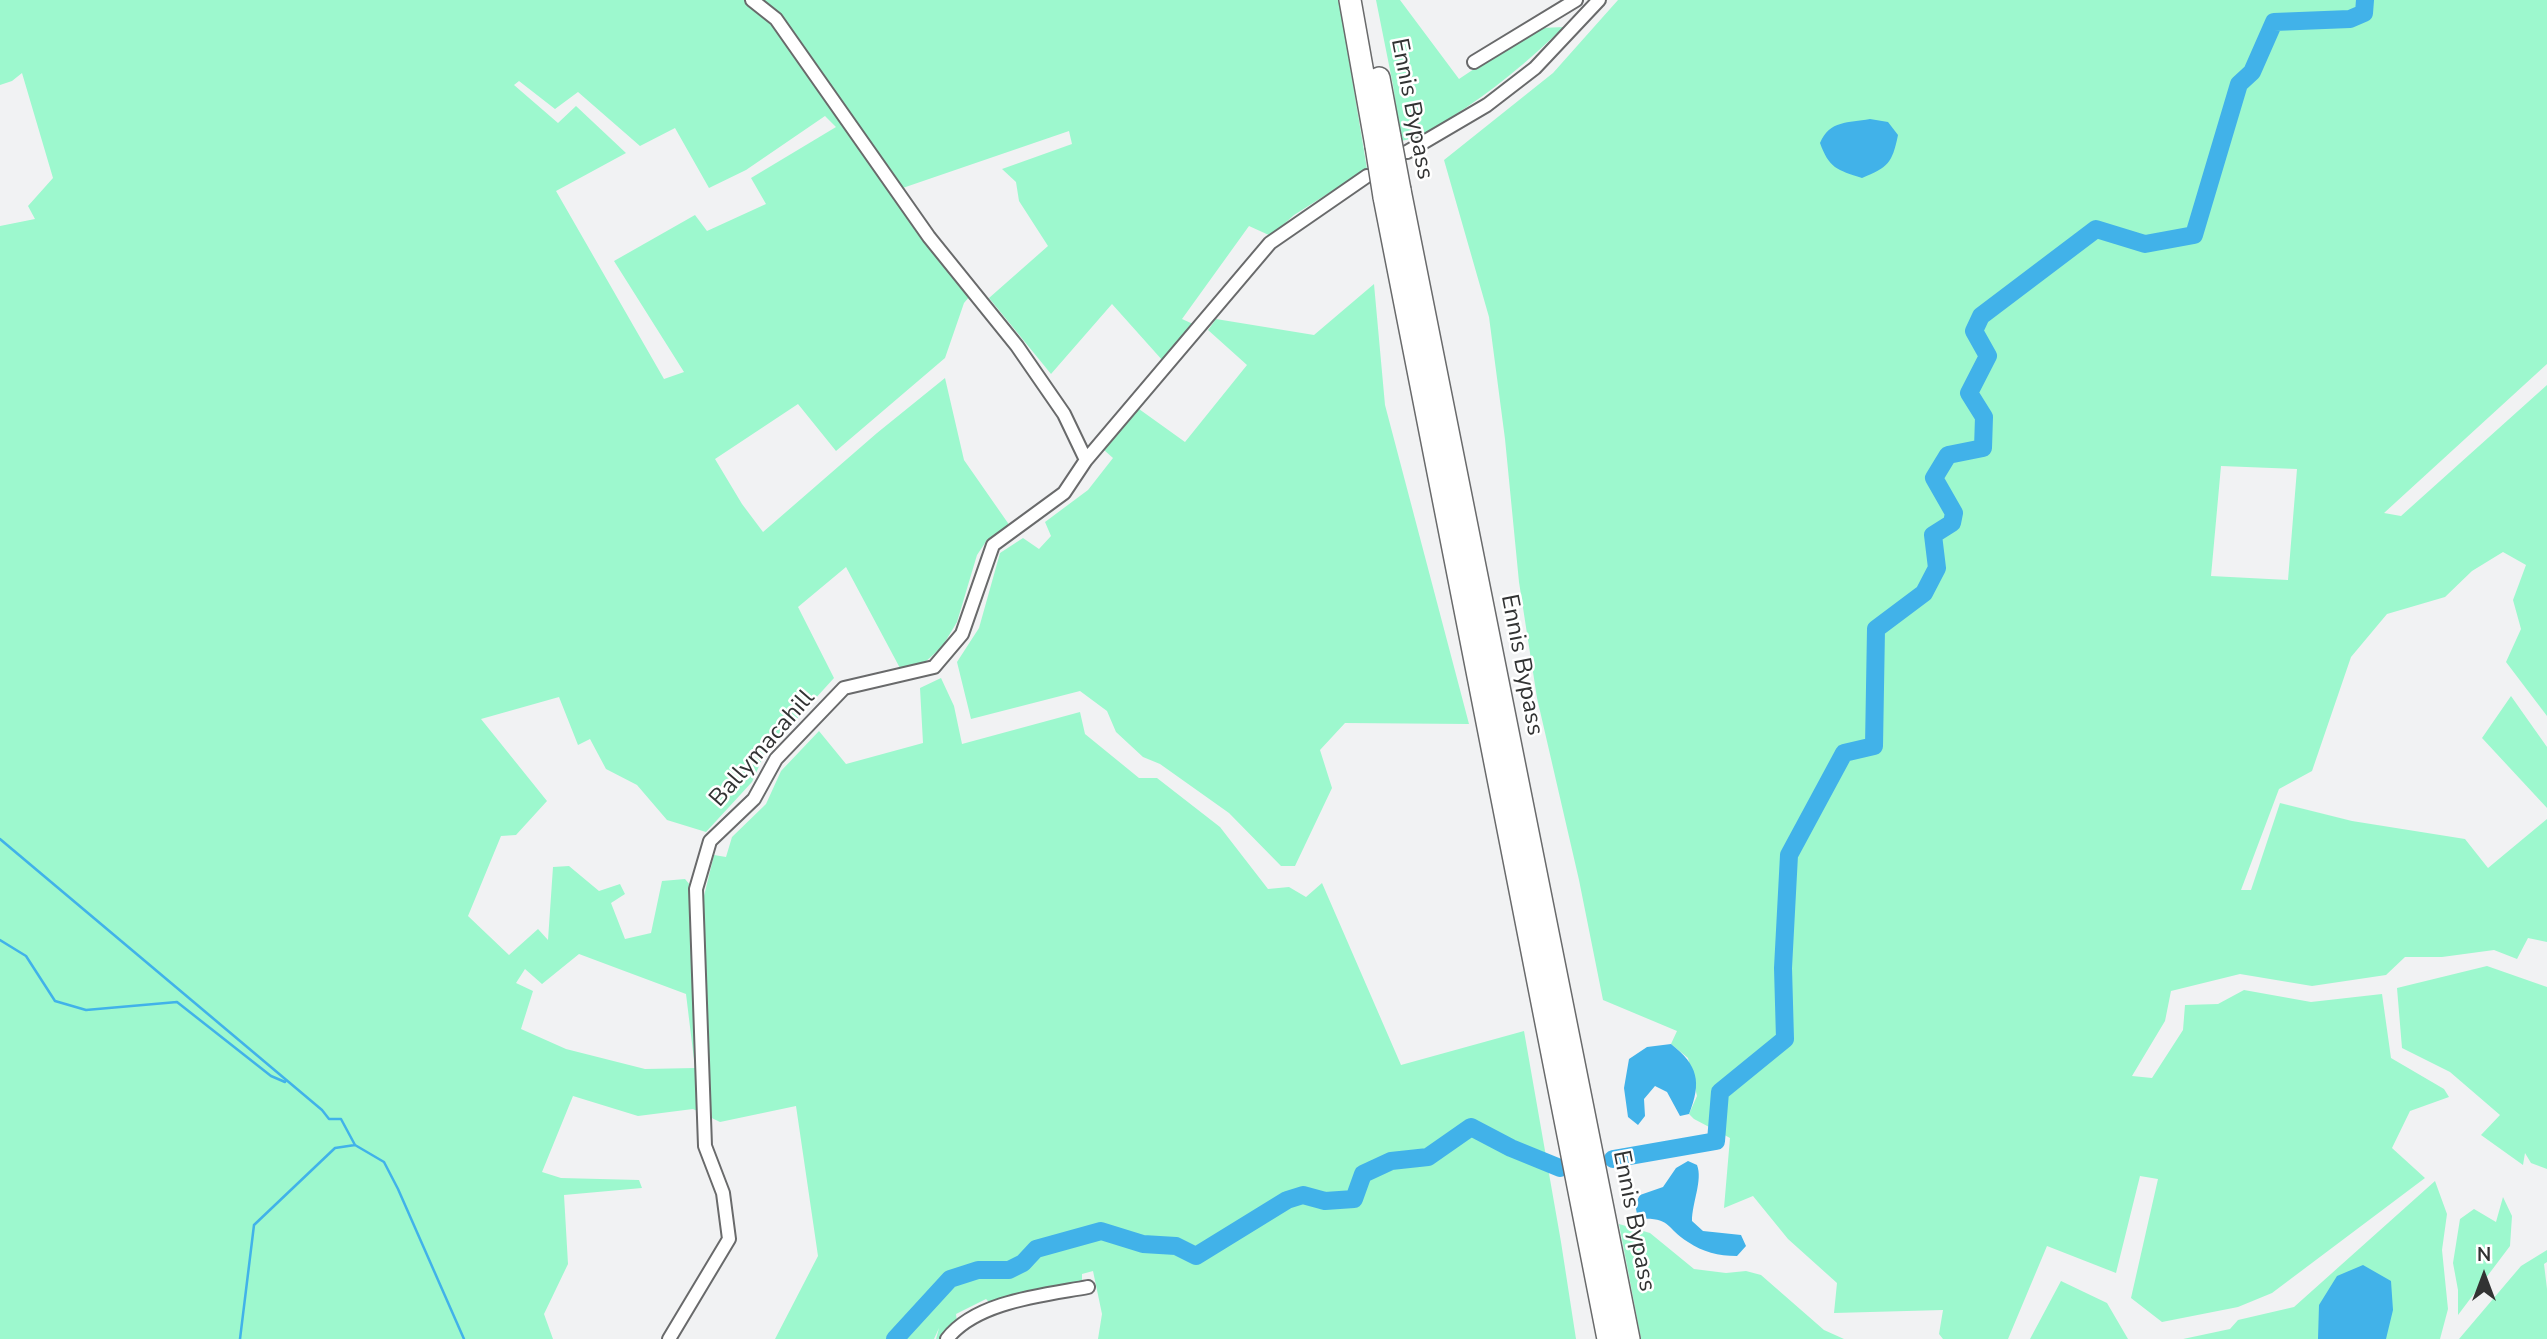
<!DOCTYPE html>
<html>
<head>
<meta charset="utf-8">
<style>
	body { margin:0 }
	#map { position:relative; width:2547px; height:1339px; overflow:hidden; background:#f1f2f3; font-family:"Nunito Sans",sans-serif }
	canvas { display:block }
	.north { position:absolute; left:2449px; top:1241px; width:70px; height:70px; -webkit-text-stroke:5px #fff; paint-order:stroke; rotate:0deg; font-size:19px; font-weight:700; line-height:28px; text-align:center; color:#323333 }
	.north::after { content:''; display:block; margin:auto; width:24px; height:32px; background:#323333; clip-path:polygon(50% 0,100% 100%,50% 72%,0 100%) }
</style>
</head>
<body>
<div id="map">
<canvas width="2547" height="1339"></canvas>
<div class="north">N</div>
</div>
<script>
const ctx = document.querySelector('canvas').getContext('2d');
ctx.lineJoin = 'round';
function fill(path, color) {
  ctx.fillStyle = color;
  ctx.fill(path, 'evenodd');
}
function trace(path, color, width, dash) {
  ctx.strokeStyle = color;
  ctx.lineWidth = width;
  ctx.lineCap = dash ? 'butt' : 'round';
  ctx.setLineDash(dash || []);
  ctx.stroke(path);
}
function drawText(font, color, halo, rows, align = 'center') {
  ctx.font = font + ' "Nunito Sans",sans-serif';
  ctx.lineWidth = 5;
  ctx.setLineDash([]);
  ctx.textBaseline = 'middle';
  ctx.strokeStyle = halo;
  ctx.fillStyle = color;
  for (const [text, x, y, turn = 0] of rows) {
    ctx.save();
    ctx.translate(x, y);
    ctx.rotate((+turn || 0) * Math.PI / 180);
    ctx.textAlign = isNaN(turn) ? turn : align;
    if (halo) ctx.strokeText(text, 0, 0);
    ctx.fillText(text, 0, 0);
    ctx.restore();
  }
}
fill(new Path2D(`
	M0,0H1339L1367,169L1294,215L1271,236L1249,226L1182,319L1193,324L1163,361L1112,304L1051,374L989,298L1048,246L1019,201L1016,182L1002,169L1072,144L1069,131L891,192L970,296L964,303L945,358L836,451L798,404L715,459L742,504L763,532L877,433L945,378L964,460L1010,526L987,540L977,555L957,622L942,647L924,663L901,670L846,567L798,607L834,678L764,755L752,782L706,832L667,820L637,785L606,769L590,739L578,745L559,697L481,719L547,801L516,835L501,836L468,916L509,955L538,929L548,940L553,867L569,866L599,891L620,884L625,894L611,903L625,939L651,933L662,881L685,879L703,900L714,855L726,857L732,837L766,804L781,771L819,731L846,764L923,743L920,688L941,678L954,706L962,744L1080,712L1085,734L1139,778H1157L1220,827L1268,889L1289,887L1306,897L1322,883L1401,1065L1524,1031L1561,1242L1576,1339H1098L1102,1314L1093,1271L1082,1274V1280L1076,1285L992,1305L986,1299L956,1314L957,1322L940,1339H936L939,1328L934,1339H775L818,1256L796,1106L720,1122L693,1109L638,1116L573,1096L542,1172L561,1178L639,1180L642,1188L564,1195L568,1264L544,1314L553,1339H0V226L35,219L28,206L53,178L22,73L12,81L0,85ZM519,81L555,109L578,92L640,146L675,128L709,188L746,170L825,116L836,127L751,178L766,204L707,231L695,215L614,261L684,372L664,379L556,191L626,153L576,106L558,123L514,85ZM579,954L686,994L695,1068L645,1069L566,1049L521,1029L533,991L516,983L525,969L542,984Z
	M1376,0H1400L1459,79L1522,37L1541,28L1564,27C1528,61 1492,92 1450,118C1434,128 1420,138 1401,141L1393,85Z
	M1618,0H2547V364L2384,513L2401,516L2547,385V716L2506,662L2521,629L2513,600L2526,565L2503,552L2472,571L2445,597L2387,614L2351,657L2312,771L2279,789L2241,890H2251L2280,803L2352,821L2465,839L2488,868L2547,819V942L2528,938L2517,959L2494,950L2442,957H2405L2386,975L2312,986L2240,974L2171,991L2165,1021L2132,1076L2152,1078L2183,1030L2185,1005L2218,1004L2244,990L2311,1002L2382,994L2391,1058L2444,1089L2449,1097L2410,1111L2392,1148L2425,1178L2272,1293L2238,1307L2162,1322L2131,1298L2158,1179L2140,1176L2116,1273L2047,1246L2008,1339H1943L1939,1334L1943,1310L1834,1313L1837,1283L1788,1239L1753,1196L1724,1208L1730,1138L1694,1119L1689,1114L1697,1096L1688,1058L1671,1044L1677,1031L1603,1000L1579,880L1537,698L1519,582L1505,439L1489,317L1444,160L1553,73ZM2221,466L2297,469L2288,580L2211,576Z
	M1374,284L1385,405L1469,724L1345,723L1320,750L1332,788L1295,866H1281L1229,813L1160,764L1143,757L1116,732L1107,711L1080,691L971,719L957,662L979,628L1000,553L1023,538L1039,549L1051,536L1045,522L1088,490L1113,458L1104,450L1139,409L1185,442L1247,365L1208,330L1216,319L1314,335Z
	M2511,696L2547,747V808L2482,738Z
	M2487,966L2547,987V1169L2531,1163L2525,1153L2523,1165L2481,1135L2500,1115L2450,1072L2402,1048L2397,988Z
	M2435,1181L2447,1214L2442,1250L2448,1309L2440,1339H2183L2230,1329L2238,1320L2294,1307Z
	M2503,1197L2512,1216L2510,1246L2458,1315V1290L2453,1263L2460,1219L2474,1209L2496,1222Z
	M1619,1224L1650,1233L1694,1269L1726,1273L1746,1271L1761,1275L1824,1330L1844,1339H1641Z
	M2547,1250V1262L2544,1264L2547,1289V1339H2459L2521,1266Z
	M2061,1281L2107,1303L2128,1339H2030Z`), '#9df8ce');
fill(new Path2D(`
	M1870,119L1888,122L1898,135C1892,164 1888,167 1862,178C1837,170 1829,168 1820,143C1830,120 1848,123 1870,119Z
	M1671,1044C1698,1065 1702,1082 1689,1114L1680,1116L1667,1092L1655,1086L1644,1099L1645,1116L1638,1125L1628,1117L1624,1088L1629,1059L1647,1047Z
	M1688,1161L1697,1165C1703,1180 1692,1203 1692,1221L1703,1231L1741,1235L1746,1246L1737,1256C1718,1256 1703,1252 1688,1242C1664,1227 1672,1217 1638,1219L1635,1204L1640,1195L1663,1187L1676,1168Z
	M2363,1265L2391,1281L2393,1310L2386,1339H2318L2319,1305L2337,1276Z`), '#41b2e9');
trace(new Path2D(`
	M0,839L322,1110L329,1119H341L355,1145L384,1162L398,1189L464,1339
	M0,940L26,956L55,1001L86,1010L177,1002L271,1076L285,1082
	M240,1339L254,1225L335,1148L355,1145`), '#41b2e9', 2.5);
trace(new Path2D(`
	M1613,1159L1716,1141L1720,1092L1785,1039L1783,968L1789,855L1844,753L1874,746L1876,629L1924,593L1937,568L1933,535L1952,523L1954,513L1934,478L1948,455L1983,448L1984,417L1969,393L1988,356L1974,331L1981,316L2096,229L2145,244L2194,235L2239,84L2252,72L2274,22L2350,19L2364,13L2365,0
	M895,1339L950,1279L978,1270H1009L1023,1263L1036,1249L1101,1231L1143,1244L1176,1246L1196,1256L1287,1200L1303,1195L1325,1201L1354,1199L1363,1174L1391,1161L1428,1157L1471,1127L1511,1148L1560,1168`), '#41b2e9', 18);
const minor = new Path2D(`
	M752,0L776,19L929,237L1017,346L1064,414L1086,460
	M1474,62L1576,0
	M1407,152L1487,105L1535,68L1599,0
	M669,1339L729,1239L723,1193L705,1146L696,889L710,841L754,799L776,759L844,688L934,667L962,634L993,545L1064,493L1086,460L1270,243L1367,176
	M947,1339C976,1301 1045,1295 1088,1287`);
const motorway = new Path2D(`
	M1350,0L1376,146
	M1379,78L1390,137
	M1400,190L1629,1339
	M1384,197L1608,1339`);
trace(minor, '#696a6b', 16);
trace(motorway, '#696a6b', 24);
trace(minor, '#fff', 12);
trace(motorway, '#fff', 21);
const motorwayBridge = new Path2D(`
	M1390,137L1400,190
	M1376,146L1384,197`);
trace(motorwayBridge, '#696a6b', 24, []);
trace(motorwayBridge, '#fff', 21);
drawText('24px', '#323333', '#fff', [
	["Ennis Bypass",1411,109,79],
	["Ennis Bypass",1521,665,79],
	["Ballymacahill",763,749,-49],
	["Ennis Bypass",1633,1221,79]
]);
</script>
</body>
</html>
